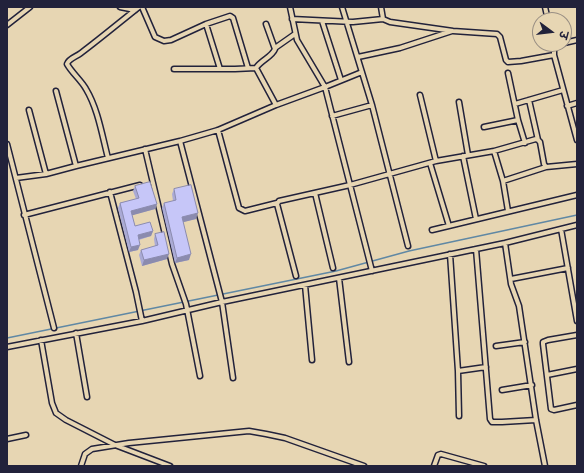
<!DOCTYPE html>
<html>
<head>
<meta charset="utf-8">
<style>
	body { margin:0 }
	#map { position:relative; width:584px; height:473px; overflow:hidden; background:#e7d6b3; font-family:"Shantell Sans","Playpen Sans Deva",sans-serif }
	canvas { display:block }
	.frame { position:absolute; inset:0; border:8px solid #22223b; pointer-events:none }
	.north { position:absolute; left:532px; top:12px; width:40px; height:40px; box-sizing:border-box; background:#e7d6b3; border:1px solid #988e83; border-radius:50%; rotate:105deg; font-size:11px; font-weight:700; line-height:16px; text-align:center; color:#22223b }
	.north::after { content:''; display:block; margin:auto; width:14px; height:18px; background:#22223b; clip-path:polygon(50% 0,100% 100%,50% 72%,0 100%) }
</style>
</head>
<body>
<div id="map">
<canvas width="584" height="473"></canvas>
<div class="frame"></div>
<div class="north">उ</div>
</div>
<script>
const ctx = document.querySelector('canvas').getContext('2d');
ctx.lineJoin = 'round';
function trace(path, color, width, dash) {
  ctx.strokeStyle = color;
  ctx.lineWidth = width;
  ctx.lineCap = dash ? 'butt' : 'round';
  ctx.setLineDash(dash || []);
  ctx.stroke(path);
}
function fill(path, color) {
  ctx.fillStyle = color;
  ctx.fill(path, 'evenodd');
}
trace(new Path2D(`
	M7,338L336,271L409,251L577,215`), '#6088a4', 1.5);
const minor = new Path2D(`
	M120,7L135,10
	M142,7L155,37L164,41L171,40L206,24L230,16L233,18L248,68
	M290,7L297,40L325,87L362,72
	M342,7L372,105
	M381,7L383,19L390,22L453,31L497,34L500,37L506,60L508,62L521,61L554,55
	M545,7L548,20
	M292,19L353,22L383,19
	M322,21L341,80
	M206,24L220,69
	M7,25L30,7
	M564,43L577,40
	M561,44L554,47V55L577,140
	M275,48L295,34
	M358,57L400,48L452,31
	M256,68C261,60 272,57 275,49L266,24
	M174,69H235L256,68L276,105
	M508,73L518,120
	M56,91L76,166
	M420,95L436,161
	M529,100L538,140
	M459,102L468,155
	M515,104L563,90
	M567,106L577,103
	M29,110L46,174
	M332,116L372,105L408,246
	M484,127L518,120L525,143
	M218,130L239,208L245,211L277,203
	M180,141L222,302L233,378
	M7,144L54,328
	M145,149L172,264L186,304L200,376
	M494,151L503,181L508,211
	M463,156L476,219
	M108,158C102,135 98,109 86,89C81,80 72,73 67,64C69,58 76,57 81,53C101,38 120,22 139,7
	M430,163L449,226
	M16,178L46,174L76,166L180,141L218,130L276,105L325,87L372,271
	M503,181L546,167
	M110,192L136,292L142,321
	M315,193L333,268
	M24,215L140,185
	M561,229L577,321
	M432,230L577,195
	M505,243L511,284L519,306L536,420L545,466
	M476,249L490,419L492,422H502L536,420
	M450,254L458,371
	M296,276L277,204L279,201L350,185L436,161L494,151L536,139L538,140L540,142L544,164L546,167L577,164
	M339,278L349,362
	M511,279L568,268
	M305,285L312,360
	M76,333L87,397
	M577,335L548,340L543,342V344L551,409L554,410L577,405
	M41,340L52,403L56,413L66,420L115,445L170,466
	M496,346L525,342
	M7,347L142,321L222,302L505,243L577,225
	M547,375L577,369
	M502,390L532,385
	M459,416L458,371L486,367
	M7,439L26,435
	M81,466L85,454L92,449L129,443L249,431L266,434L285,438L364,466
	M434,466L438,455L441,454L484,466`);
trace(minor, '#22223b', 7);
trace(minor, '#e7d6b3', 4);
fill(new Path2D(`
	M135,186L157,204L155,209L132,215L135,226L153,231L151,236L139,240L138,250L129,252L118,208L120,203L136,199L133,191Z
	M174,189L196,219L183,222L189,260L175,263L162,208L164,203L173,201L172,194Z
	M155,234L167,259L142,266L139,255L141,250L155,246L154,239Z`), '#aaaad5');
fill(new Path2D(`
	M157,204L155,209L130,216L131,211Z
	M198,213L196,219L180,223L182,217Z
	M153,231L151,236L136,240L138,235Z
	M140,245L138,250L129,252L131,247Z
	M169,254L167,259L142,266L144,260Z
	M191,254L189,260L175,263L177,258Z`), '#8b8bae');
const building = new Path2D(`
	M150,182L157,204L131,211L135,226L150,222L153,231L138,235L140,245L131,247L120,203L139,198L135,186Z
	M191,185L198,213L182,217L191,254L177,258L164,203L176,200L174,189Z
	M164,232L169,254L144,260L141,250L158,245L155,234Z`);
fill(building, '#c6c6f8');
trace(building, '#8b8bae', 1);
</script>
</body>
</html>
